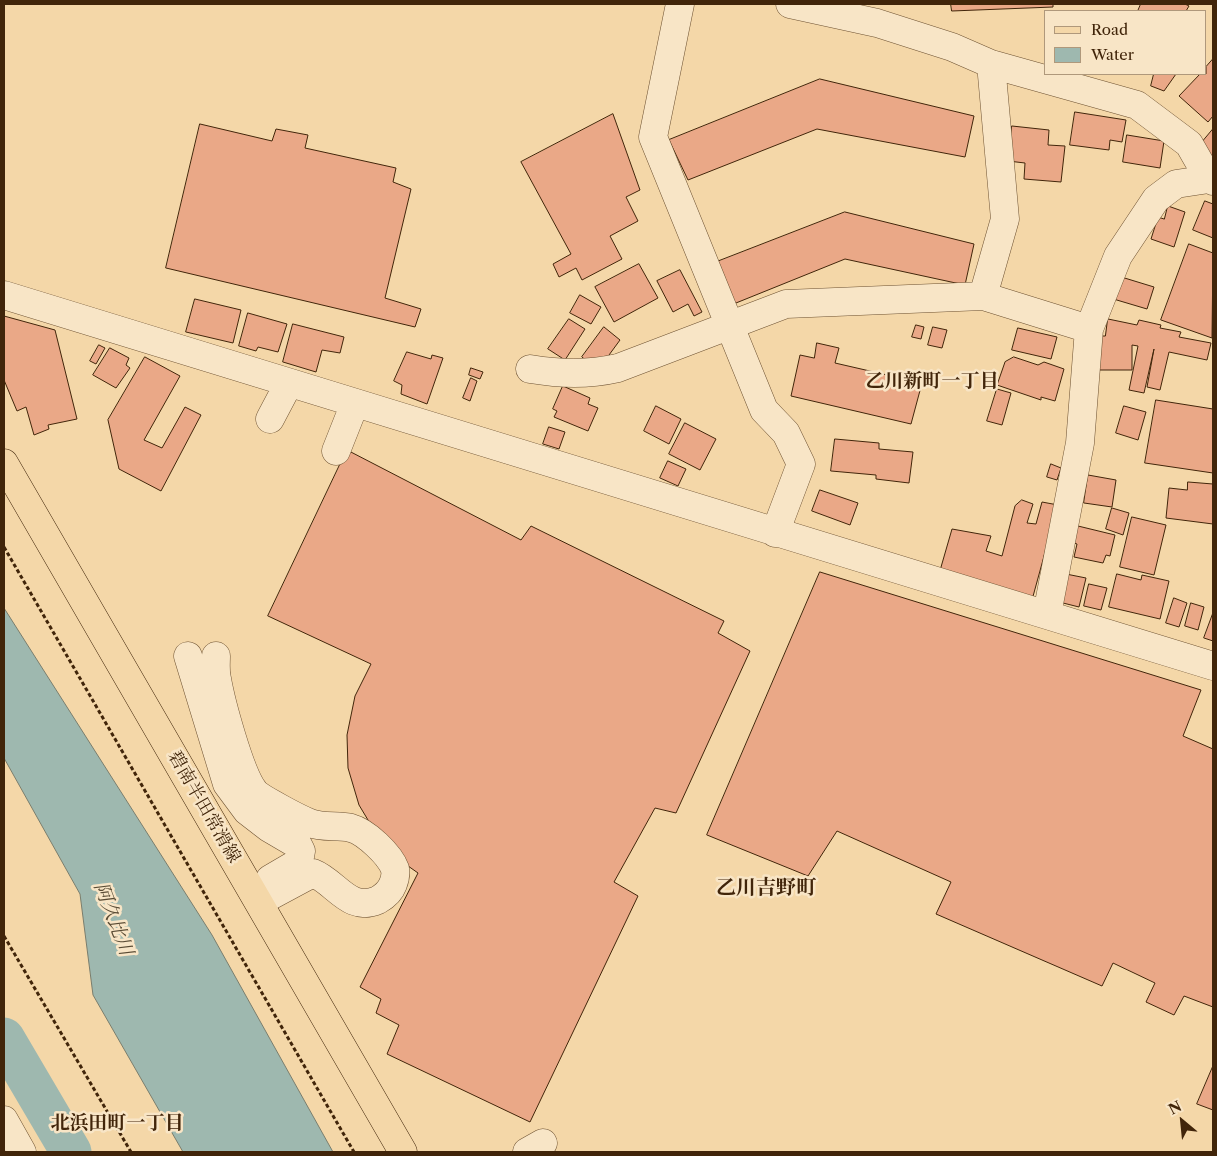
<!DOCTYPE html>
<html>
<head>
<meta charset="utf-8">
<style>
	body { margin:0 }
	#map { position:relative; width:1217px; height:1156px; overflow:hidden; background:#f4d7a8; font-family:"Libre Caslon Text",serif }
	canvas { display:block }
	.frame { position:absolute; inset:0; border:5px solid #41250a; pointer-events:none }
	.legend { position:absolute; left:1044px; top:10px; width:162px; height:65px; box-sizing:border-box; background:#f8e5c6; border:1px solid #af987b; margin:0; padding:6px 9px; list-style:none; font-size:15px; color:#41250a }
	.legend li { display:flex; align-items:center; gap:10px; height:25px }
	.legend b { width:25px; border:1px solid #af987b }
	.north { position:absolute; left:1157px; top:1096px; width:50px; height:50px; -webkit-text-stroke:4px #f8e5c6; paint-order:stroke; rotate:332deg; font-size:14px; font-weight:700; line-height:20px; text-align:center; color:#41250a }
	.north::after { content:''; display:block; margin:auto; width:18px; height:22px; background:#41250a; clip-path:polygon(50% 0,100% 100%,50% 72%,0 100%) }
</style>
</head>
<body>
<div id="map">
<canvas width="1217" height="1156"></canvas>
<div class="frame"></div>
<ul class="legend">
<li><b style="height:6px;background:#f4d7a8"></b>Road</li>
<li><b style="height:14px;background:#9eb8af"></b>Water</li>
</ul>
<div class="north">N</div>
</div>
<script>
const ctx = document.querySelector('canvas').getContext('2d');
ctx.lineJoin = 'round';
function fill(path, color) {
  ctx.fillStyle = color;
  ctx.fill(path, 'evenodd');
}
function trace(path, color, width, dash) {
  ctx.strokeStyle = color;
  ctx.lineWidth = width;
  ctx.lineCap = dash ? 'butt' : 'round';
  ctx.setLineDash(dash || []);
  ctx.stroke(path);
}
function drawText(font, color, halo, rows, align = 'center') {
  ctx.font = font + ' "Libre Caslon Text","Noto Serif JP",serif';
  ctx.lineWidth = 5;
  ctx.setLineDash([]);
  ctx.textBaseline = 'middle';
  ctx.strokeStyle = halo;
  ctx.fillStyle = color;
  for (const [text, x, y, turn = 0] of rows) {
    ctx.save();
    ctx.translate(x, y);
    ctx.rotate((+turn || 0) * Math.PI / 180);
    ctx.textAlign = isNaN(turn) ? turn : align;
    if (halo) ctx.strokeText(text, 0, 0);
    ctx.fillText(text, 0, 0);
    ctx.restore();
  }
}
const water = new Path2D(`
	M4,608L212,935L333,1152H183L93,995L80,894L4,758Z`);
fill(water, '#9eb8af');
trace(water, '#797d6d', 1);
trace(new Path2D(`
	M4,1038L71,1152`), '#9eb8af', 41);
const building = new Path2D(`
	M951,4H1053V7L952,11Z
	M1141,4H1185L1189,6L1186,11H1138Z
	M1213,59V116L1208,122L1179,96L1200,74H1206V67Z
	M1154,74H1176L1164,91L1151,86Z
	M820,79L974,116L965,157L817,129L688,180L669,140Z
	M1075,112L1126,120L1122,142L1110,140L1109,150L1070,145Z
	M613,114L640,190L626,197L638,221L610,236L622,259L582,280L576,268L559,277L553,264L571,254L521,162Z
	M200,124L272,141L276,129L308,135L305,148L396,168L393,182L411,189L385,298L421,309L415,327L166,268Z
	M1012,126L1049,130L1048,145L1065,146L1061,182L1024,179L1025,163L1008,161Z
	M1213,129V159L1199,146Z
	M1127,135L1164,141L1160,168L1123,162Z
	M1205,201L1213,204V238L1193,230Z
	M1168,206L1185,212L1174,247L1151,239L1158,217L1164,219Z
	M845,212L974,244L965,285L845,259L731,305L714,263Z
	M1189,244L1213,253L1212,338L1161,320Z
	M639,264L658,298L614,322L595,287Z
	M680,270L702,312L694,316L688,304L673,312L657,281Z
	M1118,276L1154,287L1147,309L1110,298Z
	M580,295L601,307L591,324L570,313Z
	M195,299L241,310L233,343L186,332Z
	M248,313L287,324L278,352L258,347L256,351L239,346Z
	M4,316L55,330L77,419L48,425L49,429L34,435L26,407L17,411L4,380Z
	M569,319L585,329L565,360L548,349Z
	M1108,319L1137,325L1139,320L1161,325L1160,328L1181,332L1179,337L1211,343L1207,360L1169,352L1160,390L1147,387L1154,349L1144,393L1129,390L1138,346L1132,345V370H1093V336H1105Z
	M293,324L344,337L340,353L322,350L316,372L283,362Z
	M916,325L924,327L921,339L912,337Z
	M604,327L620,340L609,355L613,362L596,369L582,357Z
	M933,327L947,330L942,348L928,345Z
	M1018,328L1057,337L1051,359L1012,350Z
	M817,343L839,348L835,363L922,383L911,424L791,396L800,355L814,358Z
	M99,345L105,348L96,364L90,361Z
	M110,348L129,358L126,365L130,368L116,388L93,375Z
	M407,352L431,359L432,355L443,358L427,404L401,394L402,385L394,381Z
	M145,357L180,376L144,440L162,448L185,407L201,415L161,491L119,469L108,420Z
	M1014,357L1038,365L1044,362L1064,369L1055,401L1041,397V400L997,385L1005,362Z
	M471,368L483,372L480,379L469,375Z
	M471,378L477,381L470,401L463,398Z
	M563,386L590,398L588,404L598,408L588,431L554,417L557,411L553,409Z
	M997,389L1011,393L1002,425L987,421Z
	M1156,400L1213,409V473L1145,463Z
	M656,406L681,419L669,444L644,431Z
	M1124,406L1146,412L1138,440L1116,433Z
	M685,423L716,439L700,470L669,454Z
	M549,427L565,432L559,449L543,444Z
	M835,439L879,443V449L913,452L909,483L876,479V475L831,471Z
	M347,450L521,540L531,526L724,621L718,633L750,651L676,813L655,808L614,882L638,896L530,1122L387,1054L399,1025L376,1013L381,999L360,987L418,873L401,861L377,835L359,805L348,768L347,735L355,696L371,664L268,616Z
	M668,461L686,469L678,486L660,478Z
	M1051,464L1061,468L1057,480L1047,477Z
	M1088,475L1116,480L1112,507L1084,503Z
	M1188,482L1213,484V524L1166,518L1169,488L1187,490Z
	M820,490L858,503L850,525L812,511Z
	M1022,500L1033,504L1027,523L1036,524L1042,502L1058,505L1032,600L939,574L952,529L991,536L986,551L1002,556L1015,506Z
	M1112,508L1129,513L1123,535L1106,529Z
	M1132,517L1166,525L1154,575L1120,567Z
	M1078,526L1115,535L1110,556L1106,555L1103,563L1074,557L1077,544L1074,543Z
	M820,572L1201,690L1183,736L1213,749V1007L1184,996L1174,1015L1146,1002L1155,983L1113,963L1102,986L936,914L951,882L837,831L808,876L707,835Z
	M1066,574L1086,578L1079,607L1059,602Z
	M1117,574L1141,580L1142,575L1169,581L1160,619L1109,607Z
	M1089,584L1107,588L1101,610L1084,606Z
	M1174,598L1187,603L1179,627L1166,623Z
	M1191,603L1204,607L1198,630L1185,626Z
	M1213,613V641L1204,638Z
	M1213,1066V1110L1197,1104Z`);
fill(building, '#eaa887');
trace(building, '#41250a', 1);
const minor = new Path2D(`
	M680,4L653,137L764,410L786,433L801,464L775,533
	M790,4L877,23L952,47L991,64L1137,105L1189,144L1209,179
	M4,295L1213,666
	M983,296L1005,219L991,64
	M530,369C561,374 587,375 618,368L786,304L983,296L1089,329
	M270,419L289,383
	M336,451L355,403
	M1047,614L1080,443L1089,329L1118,256L1156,199L1176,184L1209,179L1213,181
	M188,656L227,784L247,811L269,828L298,845L301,851L299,862L270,879
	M216,656C216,663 215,671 217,679C221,702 240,773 254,791C259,798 300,819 310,823C322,828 338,825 351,828C366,832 390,855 395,869C396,874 395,879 393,884C390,892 385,896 378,900C349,913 336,882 313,873L259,902
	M4,1120L22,1152
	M527,1152L543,1143`);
const major = new Path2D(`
	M4,463L403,1152`);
trace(minor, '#6e5232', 29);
trace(major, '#41250a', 29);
trace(new Path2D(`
	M4,547L354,1152
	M4,936L131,1152`), '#41250a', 3, [4, 2.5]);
trace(minor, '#f8e5c6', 28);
trace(major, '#f4d7a8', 28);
drawText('18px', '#41250a', '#f8e5c6', [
	["碧南半田常滑線",204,807,60]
]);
drawText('bold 19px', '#41250a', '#f8e5c6', [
	["乙川新町一丁目",932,382],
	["北浜田町一丁目",117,1124]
]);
drawText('italic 19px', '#584a33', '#f8e5c6', [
	["阿久比川",113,919,69]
]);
drawText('bold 20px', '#41250a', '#f8e5c6', [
	["乙川吉野町",766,888]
]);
</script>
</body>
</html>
